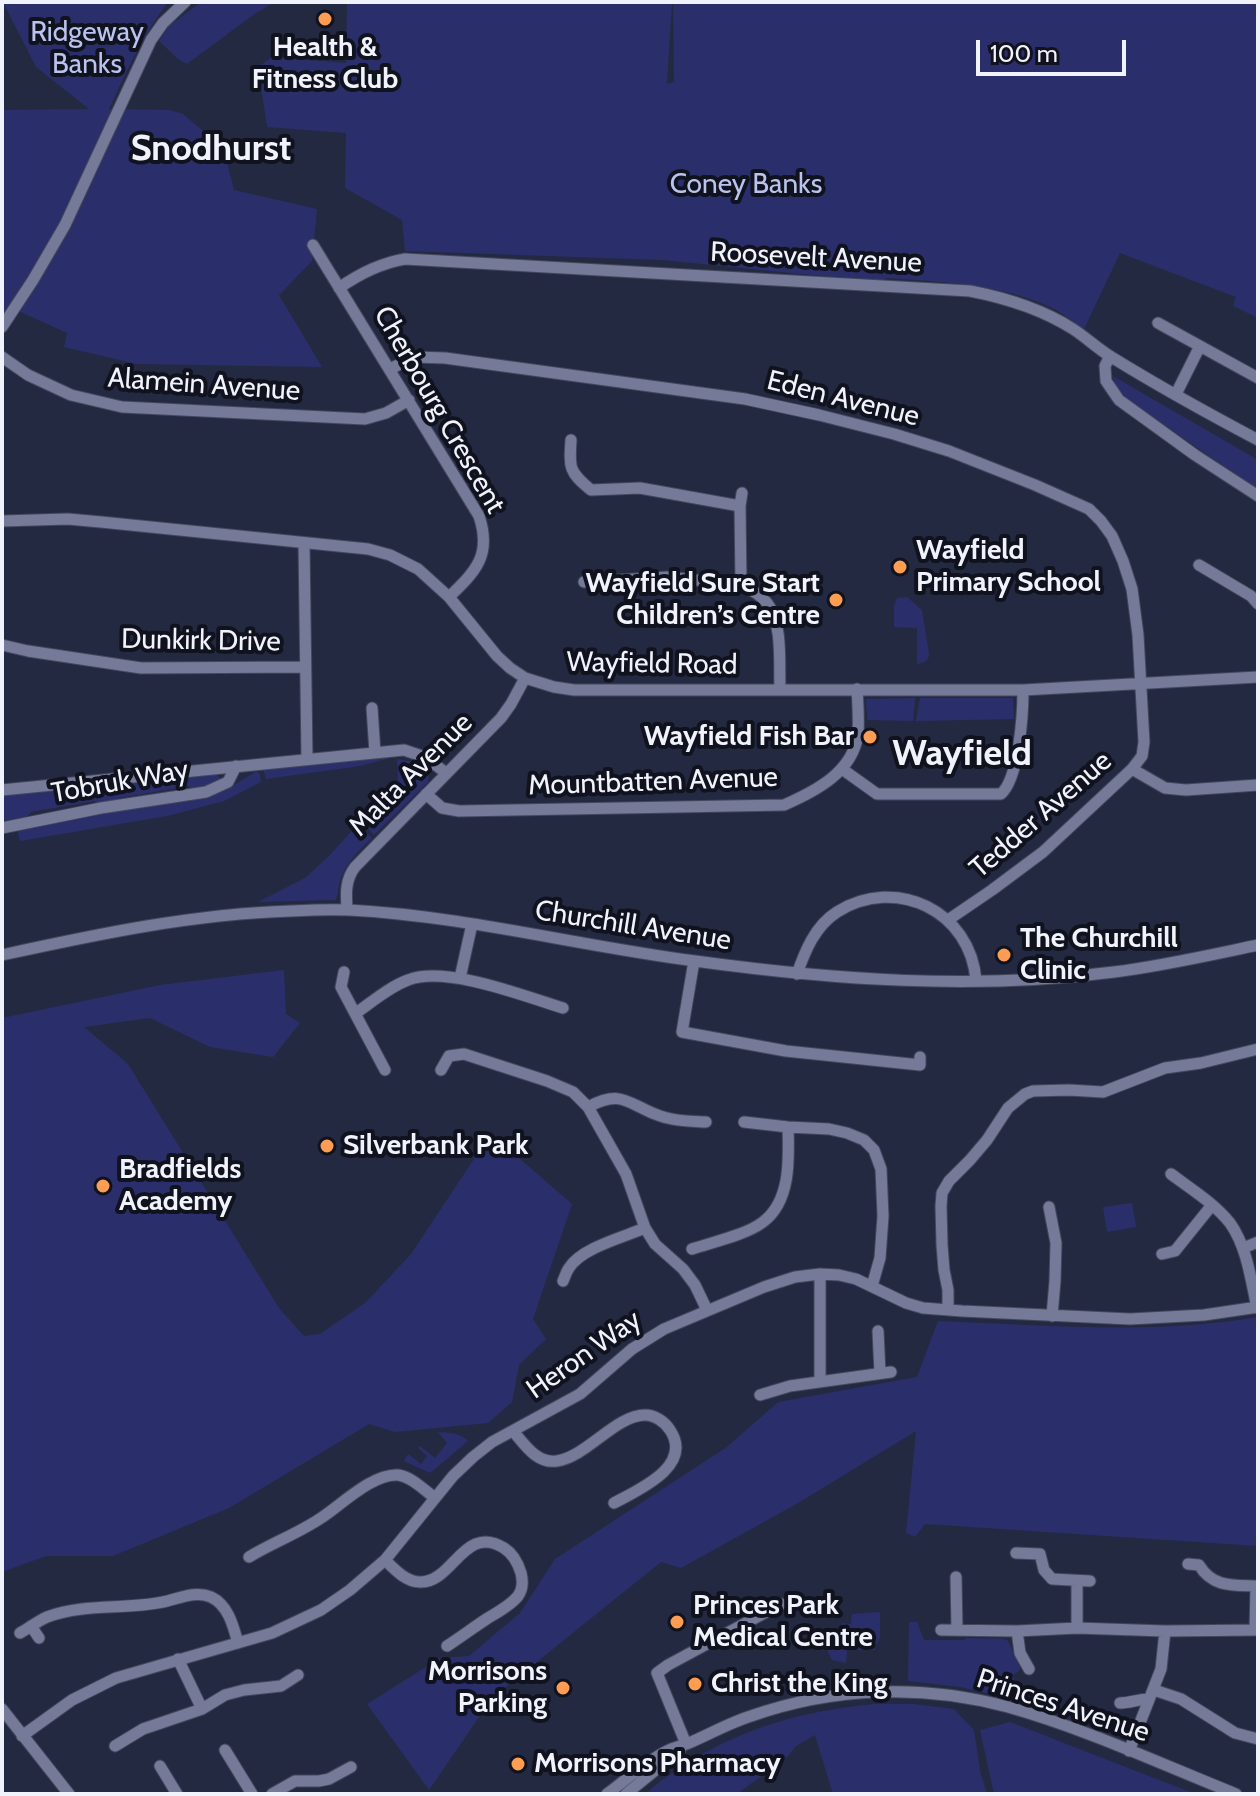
<!DOCTYPE html>
<html>
<head>
<meta charset="utf-8">
<style>
	body { margin:0 }
	#map { position:relative; width:1260px; height:1796px; overflow:hidden; background:#242942; font-family:Cabin,sans-serif }
	canvas { display:block }
	.frame { position:absolute; inset:0; border:4px solid #f0f2fc; pointer-events:none }
	.scale { position:absolute; left:976px; top:40px; width:150px; height:36px; box-sizing:border-box; border:4px solid #f0f2fc; border-top:0; padding-left:10px; font-size:24px; line-height:28px; white-space:nowrap; color:#f0f2fc; -webkit-text-stroke:6px #10121e; paint-order:stroke }
</style>
</head>
<body>
<div id="map">
<canvas width="1260" height="1796"></canvas>
<div class="frame"></div>
<div class="scale">100 m</div>
</div>
<script>
const ctx = document.querySelector('canvas').getContext('2d');
ctx.lineJoin = 'round';
function fill(path, color) {
  ctx.fillStyle = color;
  ctx.fill(path, 'evenodd');
}
function trace(path, color, width, dash) {
  ctx.strokeStyle = color;
  ctx.lineWidth = width;
  ctx.lineCap = dash ? 'butt' : 'round';
  ctx.setLineDash(dash || []);
  ctx.stroke(path);
}
function drawText(font, color, halo, rows, align = 'center') {
  ctx.font = font + ' Cabin,sans-serif';
  ctx.lineWidth = 8;
  ctx.setLineDash([]);
  ctx.textBaseline = 'middle';
  ctx.strokeStyle = halo;
  ctx.fillStyle = color;
  for (const [text, x, y, turn = 0] of rows) {
    ctx.save();
    ctx.translate(x, y);
    ctx.rotate((+turn || 0) * Math.PI / 180);
    ctx.textAlign = isNaN(turn) ? turn : align;
    if (halo) ctx.strokeText(text, 0, 0);
    ctx.fillText(text, 0, 0);
    ctx.restore();
  }
}
fill(new Path2D(`
	M3,2H168C143,35 126,72 109,109L169,110L183,114L209,136L225,155L234,190L317,209L312,261L279,295L322,367L137,364L64,347L67,333L12,308L2,323V110L89,109L36,67Z
	M201,2H274L253,15L187,64L178,59L159,41L169,26Z
	M347,2H672L667,84L674,82L673,2H1258V318L1233,306L1236,297L1120,253L1084,329C1073,322 1063,313 1052,308C1006,285 938,281 886,278L882,282L662,260L405,251L402,220L345,188L346,133L267,127L258,67L272,57L346,63Z
	M1113,376L1258,460V489L1129,401L1117,387Z
	M907,597L922,610L929,654C929,661 923,663 917,664V628L894,627V606L897,598Z
	M915,698L913,721L867,720L866,699Z
	M920,698H1013L1014,719L916,721Z
	M388,756L390,758L360,766L266,779L263,768Z
	M397,759C410,761 420,762 429,772L428,782L374,835L361,821L398,782Z
	M257,771L260,775L261,782L224,801L167,816L20,841L17,829L224,791Z
	M217,774L220,779L219,783L194,790L188,786L119,798L115,804L100,806L95,801L31,812L23,821L8,823L2,818V794Z
	M358,824L372,838C359,851 346,862 340,881C338,887 338,894 336,900L258,902L305,878L330,855Z
	M284,970L286,1014L300,1023L273,1057L210,1047L150,1018L84,1027L128,1064L279,1308L304,1336L320,1334L365,1303L411,1254L474,1159L477,1133L488,1131L572,1204L533,1319L546,1339L519,1365L512,1402L488,1423L395,1432L369,1424L229,1508L113,1556H46L2,1572V1018L160,985Z
	M1132,1203L1136,1227L1107,1232L1103,1207Z
	M1258,1317V1546L925,1524L915,1537L906,1533L916,1431L798,1503L681,1568L661,1562L492,1698L429,1790L367,1704L440,1658L469,1656L520,1613L555,1559L727,1447L778,1402L917,1377L938,1321C1044,1325 1153,1335 1258,1317Z
	M438,1432C450,1433 459,1432 468,1441L430,1473L404,1461L408,1454L421,1464L427,1456L418,1448L420,1446L435,1458L447,1443Z
	M880,1612V1637L874,1650H847L846,1663L832,1660L822,1639L843,1627L841,1623L851,1624L852,1614Z
	M909,1622H917L924,1640H964L966,1638L1004,1639L1008,1641L1020,1667L1019,1671L1012,1675L1016,1682L1017,1700L960,1687L908,1681Z
	M876,1704H914L954,1709L974,1730L980,1771L987,1794H833L815,1735L796,1746L788,1756L737,1794H646C656,1783 669,1776 681,1767C741,1728 805,1710 876,1704Z
	M1010,1722L1195,1794H994L980,1730Z`), '#2a2f6b');
const minor = new Path2D(`
	M313,245L479,516C492,555 476,571 449,597
	M339,288C359,274 381,263 405,259L970,291C1006,298 1042,309 1073,329C1087,338 1099,350 1113,358C1160,387 1209,414 1258,440
	M1158,323L1258,378
	M2,327L33,280L65,225L151,40L163,23L185,2
	M1110,356L1105,366L1106,381L1119,400L1195,455L1258,496
	M2,357L28,375L71,395L122,407L365,419L386,413L409,400
	M390,369L414,357L445,358L745,399L819,415L894,434L949,451L1035,485L1089,509L1101,521L1112,536L1123,561L1132,589L1138,635L1144,742L1142,756L1132,769L1043,852L992,890L948,920
	M1176,394L1200,346
	M571,440C569,468 569,472 591,490L640,488L740,506
	M742,493L740,506L741,585C750,589 760,594 767,603C783,623 779,663 780,689
	M2,521L68,519L101,522L368,549L390,555L418,569L449,597L497,656L510,668L525,678L554,687L574,690H1023L1258,677
	M304,543L307,759
	M1199,565L1251,596L1258,604
	M584,582L668,577L741,585
	M2,645L28,651L141,668L305,667
	M372,708L375,753
	M842,769L877,794H1001C1019,778 1023,714 1023,690
	M1132,769L1165,788L1186,790L1258,785
	M2,790L404,750L425,757L446,773
	M426,794L442,808L459,811L784,805C816,791 853,772 858,734C859,719 858,704 857,689
	M2,828L101,808L206,792L228,782L236,766
	M347,909C346,894 345,880 355,867L501,718L511,704L525,678
	M2,955C98,934 193,914 291,911C310,910 330,909 349,910C465,916 579,946 695,961C834,980 975,990 1114,972C1162,966 1210,955 1258,945
	M694,961L682,1032L786,1051L920,1065V1057
	M344,972L341,987L385,1070
	M797,974C805,951 815,926 837,912C896,875 971,911 976,981
	M460,978L472,924
	M356,1013C372,1002 389,987 408,980C445,965 524,996 563,1008
	M441,1070L449,1056L464,1054L547,1081L573,1092L588,1107L626,1174L645,1228L655,1244L683,1269L695,1285L707,1310
	M588,1107C620,1090 626,1102 655,1114C671,1121 689,1121 706,1122
	M744,1122L788,1127L829,1129L847,1133L864,1140L874,1150L881,1169L883,1216L880,1258L872,1286
	M1171,1174C1191,1189 1214,1203 1230,1223C1247,1247 1251,1280 1257,1308
	M1049,1207L1056,1243L1055,1281L1052,1316
	M1243,1248L1258,1242
	M692,1249C713,1242 746,1235 763,1222C791,1201 789,1159 788,1127
	M1162,1254L1175,1251L1212,1205
	M563,1281C565,1277 566,1272 569,1268C581,1248 624,1237 645,1228
	M948,1310V1290L944,1270L942,1245L941,1206L942,1193L949,1181L970,1160L987,1140L1008,1108L1025,1094L1033,1091L1069,1090L1103,1092L1165,1068L1201,1063L1258,1049
	M878,1331L880,1373
	M820,1382V1274
	M760,1395L790,1386L891,1372
	M513,1431C525,1445 537,1464 557,1461C586,1457 616,1415 645,1415C655,1415 665,1422 670,1430C694,1466 638,1490 614,1503
	M1016,1553L1040,1554L1044,1570L1052,1579L1090,1581
	M249,1557C272,1543 299,1533 321,1518C341,1505 373,1473 398,1475C412,1477 424,1490 435,1498
	M385,1560C394,1569 406,1582 420,1582C453,1583 464,1523 504,1548C512,1553 518,1563 521,1573C523,1581 523,1589 518,1596C511,1605 498,1612 488,1618C474,1627 461,1637 447,1646
	M1188,1564L1199,1565C1213,1588 1233,1585 1258,1586
	M956,1577L957,1630
	M31,1626L39,1638
	M1077,1628V1582
	M941,1630L1017,1631L1077,1628L1165,1631L1258,1630
	M1255,1630L1256,1586
	M1017,1631L1020,1653L1029,1669
	M20,1633C29,1628 38,1621 47,1617C84,1603 124,1610 163,1602C178,1599 195,1590 211,1597C228,1605 233,1625 238,1643
	M178,1659L202,1709
	M1154,1690L1181,1699L1235,1733L1258,1739
	M1120,1703C1130,1703 1139,1699 1149,1699
	M2,1709L69,1794
	M22,1736L72,1700L116,1678L272,1633L321,1610L350,1590L385,1560L453,1476L473,1457L492,1442L580,1394L632,1349L664,1329L764,1287L795,1277L820,1274L839,1275L856,1279L906,1303L923,1308L962,1311L1130,1319L1204,1315L1258,1307
	M686,1744L657,1673L668,1665L781,1604
	M115,1746L143,1729L202,1709L225,1695L244,1690L281,1686L298,1675
	M225,1750L252,1794
	M1129,1751L1161,1669L1165,1631
	M160,1766L177,1794
	M272,1794L295,1781H319L329,1779L351,1767
	M607,1794C626,1780 645,1762 667,1751C674,1747 682,1746 689,1743C710,1734 729,1723 751,1716C834,1687 923,1684 1008,1707C1086,1729 1161,1764 1236,1794
	M626,1794L680,1750`);
trace(minor, '#44475b', 13);
trace(minor, '#747a98', 11);
for (const [x, y, r, color] of [
	[325,19,8,"#fc9d53"],
	[900,567,8,"#fc9d53"],
	[836,600,8,"#fc9d53"],
	[870,737,8,"#fc9d53"],
	[1004,955,8,"#fc9d53"],
	[327,1146,8,"#fc9d53"],
	[103,1186,8,"#fc9d53"],
	[677,1622,8,"#fc9d53"],
	[695,1684,8,"#fc9d53"],
	[563,1688,8,"#fc9d53"],
	[518,1764,8,"#fc9d53"]
]) {
  const dot = new Path2D();
  dot.arc(x, y, r, 0, 2 * Math.PI);
  ctx.fillStyle = color;
  ctx.fill(dot);
  trace(dot, '#10121e', 3);
}
drawText('28px', '#bac3ed', '#10121e', [
	["Ridgeway",87,33],
	["Banks",87,65],
	["Coney Banks",746,185]
]);
drawText('bold 28px', '#f0f2fc', '#10121e', [
	["Health &",325,48,"center"],
	["Fitness Club",325,80,"center"],
	["Wayfield",916,551],
	["Primary School",916,583],
	["Wayfield Sure Start",820,584,"right"],
	["Children’s Centre",820,616,"right"],
	["Wayfield Fish Bar",854,737,"right"],
	["The Churchill",1020,939],
	["Clinic",1020,971],
	["Silverbank Park",343,1146],
	["Bradfields",119,1170],
	["Academy",119,1202],
	["Princes Park",693,1606],
	["Medical Centre",693,1638],
	["Morrisons",547,1672,"right"],
	["Parking",547,1704,"right"],
	["Christ the King",711,1684],
	["Morrisons Pharmacy",534,1764]
], 'left');
drawText('28px', '#f0f2fc', '#10121e', [
	["Roosevelt Avenue",816,258,3],
	["Alamein Avenue",204,385,4],
	["Eden Avenue",843,399,14],
	["Cherbourg Crescent",439,410,60],
	["Dunkirk Drive",201,641,1],
	["Wayfield Road",652,664,1],
	["Malta Avenue",411,775,-45],
	["Tobruk Way",120,782,-10],
	["Mountbatten Avenue",653,782,-2],
	["Tedder Avenue",1041,815,-41],
	["Churchill Avenue",633,926,9],
	["Heron Way",584,1355,-35],
	["Princes Avenue",1063,1706,18]
]);
drawText('bold 36px', '#f0f2fc', '#10121e', [
	["Snodhurst",211,149],
	["Wayfield",962,754]
]);
</script>
</body>
</html>
